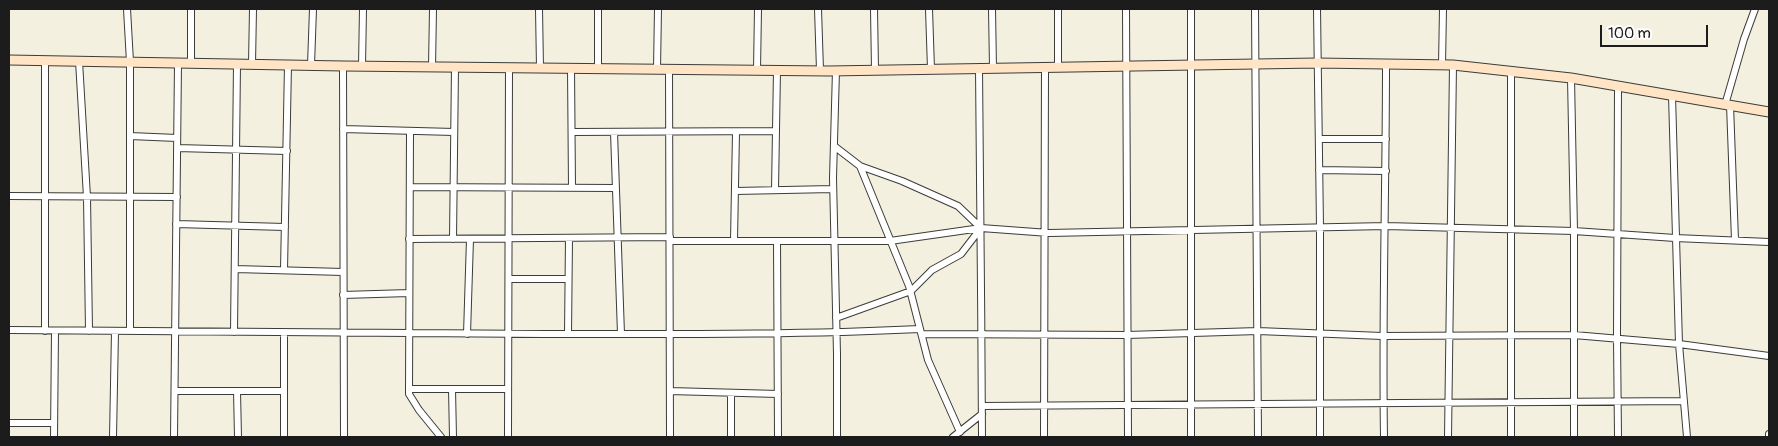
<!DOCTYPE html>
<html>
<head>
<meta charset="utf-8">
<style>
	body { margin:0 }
	#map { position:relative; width:1778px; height:446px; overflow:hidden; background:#f3f0df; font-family:Pangolin,sans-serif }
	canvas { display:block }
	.frame { position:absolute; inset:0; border:10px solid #1c1c1c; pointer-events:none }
	.scale { position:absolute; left:1600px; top:25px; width:108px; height:22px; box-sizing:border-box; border:2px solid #1c1c1c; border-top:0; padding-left:6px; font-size:15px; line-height:18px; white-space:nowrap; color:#1c1c1c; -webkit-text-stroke:4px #fff; paint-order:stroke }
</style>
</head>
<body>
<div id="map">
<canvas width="1778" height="446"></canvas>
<div class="frame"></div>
<div class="scale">100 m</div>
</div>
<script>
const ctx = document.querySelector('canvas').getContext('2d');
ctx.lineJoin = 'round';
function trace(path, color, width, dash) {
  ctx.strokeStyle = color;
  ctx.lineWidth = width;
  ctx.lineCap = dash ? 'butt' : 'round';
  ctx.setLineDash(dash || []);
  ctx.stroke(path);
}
const street = new Path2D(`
	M127,9L130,62V331
	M539,9L540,68
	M818,9L820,70
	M874,9L875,70
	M929,9L931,69
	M992,9L993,68
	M1058,9V67
	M1126,9L1128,437
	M1191,9V437
	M1255,9L1258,437
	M1317,9L1320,227V437
	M79,61L87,197L89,331
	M191,63V9
	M252,64L253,9
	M311,65L313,9
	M1442,65L1443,9
	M343,66L344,437
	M362,66L363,9
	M432,67L433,9
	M571,68L572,188
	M598,68V9
	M979,68C981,191 981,314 982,437
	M657,69L658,9
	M669,69L670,437
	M757,70L758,9
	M836,70L833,178L837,354V437
	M1571,78L1574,231V437
	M1672,95L1679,344L1687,437
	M1725,105L1744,39L1755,9
	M1730,105L1735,240
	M343,129L454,132
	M410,131L409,394L419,410L441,437
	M572,132L776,131
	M614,132L621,334
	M130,136L177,138
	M1319,139H1386
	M834,146L860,166L909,286L928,360L960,432
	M177,148L287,151
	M1319,170L1386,171
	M410,187L616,188
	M775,190L777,70
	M735,191L833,189
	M9,196L177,197
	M176,224L285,227
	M409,239L670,237
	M453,239L455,67
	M670,241H890L981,228L1049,233L1386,226L1574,231L1675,238L1769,242
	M734,241L736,132
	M777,241L778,437
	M235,269L343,272
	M284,270L288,65
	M509,279H568
	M343,295L409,293
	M836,318L911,291L932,270L961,254L981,228L958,206L902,181L860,166
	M9,330C187,332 366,334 545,334C670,334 795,335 920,329
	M45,331V61
	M234,332L237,64
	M284,333V437
	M467,334L470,239
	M568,334L569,238
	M922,334L1127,335L1258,331L1382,336L1574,335L1679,344L1769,356
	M409,389H508
	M452,389L453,437
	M175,391H284
	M237,391L238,437
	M670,391L778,394
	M982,406L1684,401
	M9,423H54
	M54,437L55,331
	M113,437L115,331
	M174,437L178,63
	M508,437L509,67
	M731,437V393
	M953,437L982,414
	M1044,437L1045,67
	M1384,437C1382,313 1386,188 1386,64
	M1448,437L1453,65
	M1511,437V71
	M1618,437L1617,339L1618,86
	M1769,437V434`);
const secondary = new Path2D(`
	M9,60L343,66L829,71L1317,63L1453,65L1571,78L1769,112`);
trace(street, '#3c3c39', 8);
trace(secondary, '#3c3c39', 11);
trace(street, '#fff', 6);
trace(secondary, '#ffe4c6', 9);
</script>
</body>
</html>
